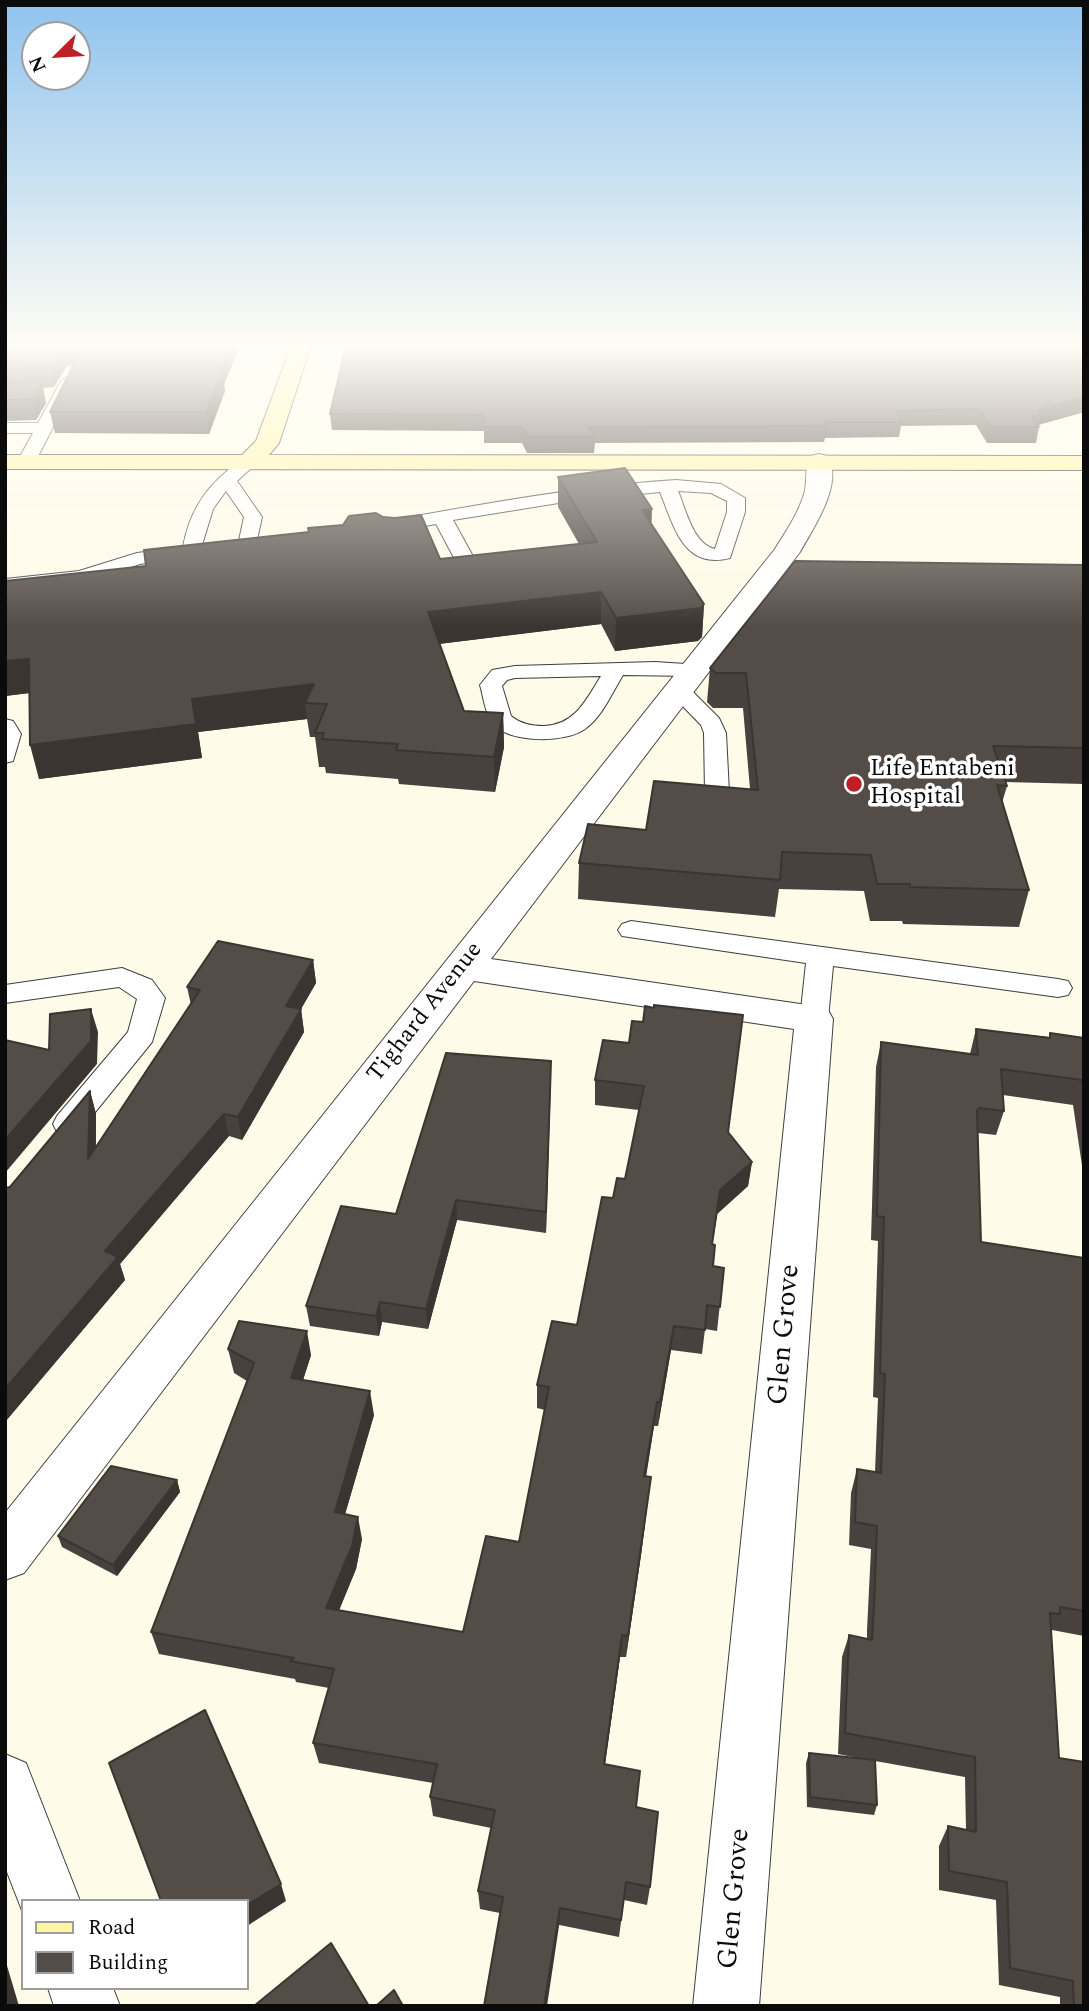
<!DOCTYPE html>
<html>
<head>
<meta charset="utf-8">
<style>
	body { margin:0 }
	#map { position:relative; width:1089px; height:2011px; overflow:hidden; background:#fffbe9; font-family:Spectral,serif }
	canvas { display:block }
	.frame { position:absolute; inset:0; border:7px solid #0b0b0b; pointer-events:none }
	.legend { position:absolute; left:21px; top:1899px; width:228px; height:91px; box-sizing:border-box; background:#fff; border:2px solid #9d9d9d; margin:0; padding:9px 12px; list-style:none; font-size:21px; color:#0b0b0b }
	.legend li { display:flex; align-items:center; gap:14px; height:35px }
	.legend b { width:35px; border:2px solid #9d9d9d }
	.north { position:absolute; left:21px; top:21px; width:70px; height:70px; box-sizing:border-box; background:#fff; border:2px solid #9d9d9d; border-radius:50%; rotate:246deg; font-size:19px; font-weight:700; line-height:28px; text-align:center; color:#0b0b0b }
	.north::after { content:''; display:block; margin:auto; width:24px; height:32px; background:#bd2127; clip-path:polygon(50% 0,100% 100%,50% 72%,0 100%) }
</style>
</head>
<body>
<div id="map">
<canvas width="1089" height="2011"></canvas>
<div class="frame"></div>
<ul class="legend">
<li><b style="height:9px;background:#fff6a4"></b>Road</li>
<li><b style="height:19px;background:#544c47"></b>Building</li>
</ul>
<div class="north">N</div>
</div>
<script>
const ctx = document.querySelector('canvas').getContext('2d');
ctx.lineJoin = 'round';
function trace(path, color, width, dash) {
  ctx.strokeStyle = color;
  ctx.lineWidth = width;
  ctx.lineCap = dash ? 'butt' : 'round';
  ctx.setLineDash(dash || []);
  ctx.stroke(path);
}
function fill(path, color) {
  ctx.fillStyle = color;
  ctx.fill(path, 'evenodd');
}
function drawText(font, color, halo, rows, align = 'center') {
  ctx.font = font + ' Spectral,serif';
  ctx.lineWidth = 7;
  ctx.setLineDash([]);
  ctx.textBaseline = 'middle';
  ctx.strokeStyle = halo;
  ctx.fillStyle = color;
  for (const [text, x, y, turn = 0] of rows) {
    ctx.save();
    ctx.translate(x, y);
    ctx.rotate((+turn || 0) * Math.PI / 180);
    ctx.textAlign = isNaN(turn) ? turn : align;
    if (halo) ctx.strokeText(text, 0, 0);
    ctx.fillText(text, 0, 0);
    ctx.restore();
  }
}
const lane = new Path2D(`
	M69,376L77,381L35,462L32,466H20L17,462L33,433H5V423H38L61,381Z
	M250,456L259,461L237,481L262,517L255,549L248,551L238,545L244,517L226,491L213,509L199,555L140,564L81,583L5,591V579L79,571L137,553L183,547C189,515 202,492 227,471C234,465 241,458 250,456Z
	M676,480L721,484L745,498V512L730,558C683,570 674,526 660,492L571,501L453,520L480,569L470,575L460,569L436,524L388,533L379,527L388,521C484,504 579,486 676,480ZM678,491L711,493L727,501V512L715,549C693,544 686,510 678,491Z
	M655,662L701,665L704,670L701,675L693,676L623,675C612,693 602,717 585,729C566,743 512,743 495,726C485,715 484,699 480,685L492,670L515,666ZM601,676C586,700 575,725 544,726C531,726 521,724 511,716L502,686L507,680L515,678Z
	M678,683L686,685L719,718L726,733L729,793L725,798H709L705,793L704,733L701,725L667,690L670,685Z
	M5,719L13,721L21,734L13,761L5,763Z
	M631,921L1058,979L1068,981L1072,988L1068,995L1058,997L833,966L828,1019L824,1026L814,1029L804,1026L800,1019L806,963L622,936L618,930L622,924Z
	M122,968L152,980L165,998L152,1042L79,1132L68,1135L57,1132L53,1124L57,1116L128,1032L137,999L119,987L5,1003V985Z`);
const street = new Path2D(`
	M819,454L827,456C845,482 813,529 800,552L491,959L814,1006L828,1010L833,1019L759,2006H693L794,1029L474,981L24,1573L5,1580V1513L775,549C786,531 798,514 804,494C808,482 804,465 811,456Z
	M5,1754L26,1763L80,1901H23V1913L5,1867Z
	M48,1988H113L120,2006H54Z`);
const secondary = new Path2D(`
	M291,346H311L279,443L269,455L1084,456V470L5,469V455H242L256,441Z`);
trace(lane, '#3e3e3e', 2);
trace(street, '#3e3e3e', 2);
trace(secondary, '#2d2d2d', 2);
fill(lane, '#fff');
fill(street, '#fff');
fill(secondary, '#fff6a4');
fill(new Path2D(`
	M5,346H240L224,384L225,391L209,434L55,433L50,412L74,364H73L66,367L54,387L43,388L46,403L36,420L5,421Z
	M1084,346V412L1038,425L1039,427L1036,443H987L976,425L901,426L899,437L825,438L824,442L595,443L594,453H527L522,443H484V431L332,430L330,414Z
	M558,477L651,524L704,604L702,637L698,641L615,651L601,624L439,644L464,711L503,713L504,747L495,792L399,784L398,779L326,773L325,767H319L315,737H310L307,719L198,732L202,758L39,779L29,693L5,696V581L146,566L308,532V528L440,559L579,544L558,507Z
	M1084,565V784L1005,782L1007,786L1002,803L1029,890L1019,927L903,924L902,921H870L864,891L779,889L775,917L578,899L579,863L646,830L750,789L743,708H713L707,702L710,668Z
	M313,960L316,983L301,1009L304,1032L242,1140L229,1136L120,1264L125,1280L5,1422V1188L10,1187L90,1091L96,1114V1148L191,1005L187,987Z
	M976,1029L1049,1037L1050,1033L1084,1038V1179L1073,1105L1003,1095L1004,1111L996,1135L978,1133L981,1242L1084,1258V1636L1052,1630L1051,1631L1059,1758L1084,2006H1060V1997L999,1985L996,1900L939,1890V1846L948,1826L966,1830L965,1777L875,1761L877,1805L874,1815L807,1807L806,1763L809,1753L863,1759L838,1754L842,1657L849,1635L867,1639V1630L871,1549L849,1545L851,1493L857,1469L875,1472L878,1398L873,1397L878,1241L871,1240L876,1067L881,1042L970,1054Z
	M603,1040L728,1132L752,1162L748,1186L717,1214L712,1244L713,1266L724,1268L717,1331L705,1329L702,1354L671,1350L658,1426H654L646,1477H651L641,1555L626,1657H620L605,1765L636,1807L650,1887L647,1905L624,1900L619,1937L480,1909L478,1891L491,1828L433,1816L430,1797L433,1783L319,1763L313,1743L329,1688L296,1682L295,1679L159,1654L151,1632L247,1381L234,1373L228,1349L311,1355L303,1380L374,1415L345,1514L362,1539L356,1569L339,1610L463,1632L519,1542L545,1410L537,1408V1385L577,1325L613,1198L625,1179L639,1110L595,1105V1080Z
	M551,1061L546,1233L457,1220L428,1329L382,1322L379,1336L310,1326L306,1306L396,1214Z
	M177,1480L180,1492L117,1576L62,1547L58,1536Z`), '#48413d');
fill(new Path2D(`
	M63,346H70L73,364L66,367L54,387L50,367L62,347Z
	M229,346H240L224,384L225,391L209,434L206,412L218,370Z
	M42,382L46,403L36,420L32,399Z
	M1084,397V412L1038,425L1040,416L1039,410Z
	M652,509L651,540L642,510Z
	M601,592V624L430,645L428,612Z
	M704,604L702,637L698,641L615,651L616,618Z
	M29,659L38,692L5,696V661Z
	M314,684L305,703L307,719L198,732L202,758L39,779L30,745L192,699Z
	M503,713L504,747L495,792L494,757Z
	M313,960L316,983L301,1009L304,1032L242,1140L238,1117L286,1006Z
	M91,1009L98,1032L97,1064L5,1173V1140Z
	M551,1061V1081L546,1233V1212Z
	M90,1091L96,1114L95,1182L88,1159Z
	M224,1114L229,1136L120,1264L125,1280L5,1422V1389L105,1251Z
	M752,1162L748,1186L717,1214L709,1269L720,1190Z
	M456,1200L457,1220L428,1329L426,1309Z
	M380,1302L382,1322L379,1336L376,1316Z
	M674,1326L671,1350L658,1426L660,1402Z
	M307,1331L311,1355L296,1402L291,1378Z
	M370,1391L374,1415L339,1535L335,1512Z
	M657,1402L654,1426L642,1500L644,1476Z
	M651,1477L641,1555L626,1657L628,1636Z
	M177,1480L180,1492L117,1576L113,1565Z
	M358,1517L362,1539L356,1569L331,1630L326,1608Z
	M622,1635L620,1657L602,1784L604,1764Z
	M281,1884L286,1901L247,1926V1905Z
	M560,1908L559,1926L547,2006H544Z
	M5,1959L19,2006H8L5,1997Z`), '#3b3532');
const building = new Path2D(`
	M5,346H63L62,347L50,367L5,369Z
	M74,346H229L218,370H222L206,412H50L80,352L79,349Z
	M346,346H1084V397L1039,410L1040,416H1032L1039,427H990L979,409L896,411L902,422H825L826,426L589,427L595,437H527L522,427H484V415L330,414Z
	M42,382L32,399L5,400V383Z
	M625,468L652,509L642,510L704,604L701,608L616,618L601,592L428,612L464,711L503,713L494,757L396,750L398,744L322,739L324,733H315L327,704L305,703L314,684L192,699L196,724L30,745L29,659L5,661V581L146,566L144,550L309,532L308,528L343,525L349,516L376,513L383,517L395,518L421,515L440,559L597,542L558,477Z
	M795,561L1084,565V748L993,746L1007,786L997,785L1029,890L910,887V884H877L871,855L782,852L780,880L579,863L588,824L646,830L654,781L758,790L746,673H716L710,668Z
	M218,941L313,960L286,1006L301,1009L238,1117L224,1114L105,1251L118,1257L5,1389V1188L10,1187L90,1091L88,1159L200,990L187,987Z
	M654,1005L743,1015L728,1132L752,1162L720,1190L712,1244L715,1245L713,1266L724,1268L720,1307L707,1305L705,1330L674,1326L660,1402H657L644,1476L651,1477L643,1533L628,1636L622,1635L604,1764L640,1771L636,1807L658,1812L650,1887L626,1882L621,1920L560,1908L544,2006H484L503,1897L478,1891L495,1810L430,1797L437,1764L313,1743L334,1669L290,1661L294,1658L151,1632L254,1363L228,1349L239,1321L307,1331L291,1378L370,1391L335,1512L358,1517L352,1546L326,1608L463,1632L486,1536L519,1542L549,1387L537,1385L552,1321L577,1325L602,1197L613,1198L617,1178L625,1179L644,1086L595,1080L603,1040L629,1043L632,1021L643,1022L645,1006L654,1008Z
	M91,1009V1041L5,1140V1040L49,1050L50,1014Z
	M976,1029L1050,1038V1033L1084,1038V1094L1082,1080L1001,1069L1004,1111L979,1108L977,1111L981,1242L1084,1258V1611L1060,1607V1614L1050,1613L1059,1758L1084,1762V2006H1074L1073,1981L1010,1968L1007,1882L949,1871L948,1826L976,1832L975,1757L845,1733L849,1635L872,1640L874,1608L877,1526L855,1522L857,1469L881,1473L885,1374L880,1373L884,1217L877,1216L881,1042L978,1055Z
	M446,1053L551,1061L546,1212L456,1200L426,1309L380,1302L376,1316L306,1306L341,1206L396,1214Z
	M111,1466L177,1480L113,1565L58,1536Z
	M205,1710L281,1884L247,1905V1901H161L109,1763Z
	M809,1753L875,1760L877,1805L810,1797Z
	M331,1943L369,2006H254Z
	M394,1990L403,2006H376Z`);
fill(building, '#544c47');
trace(building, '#3b3532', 2);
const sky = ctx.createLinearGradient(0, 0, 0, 627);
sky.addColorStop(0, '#90c3ee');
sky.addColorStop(0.55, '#fffdf5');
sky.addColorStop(1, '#fffdf500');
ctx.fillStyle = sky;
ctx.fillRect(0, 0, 1089, 627);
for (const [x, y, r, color] of [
	[854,784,9,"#bd2127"]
]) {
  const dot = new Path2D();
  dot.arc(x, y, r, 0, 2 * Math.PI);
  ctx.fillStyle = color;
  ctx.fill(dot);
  trace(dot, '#fff', 2.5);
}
drawText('24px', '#0b0b0b', '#fff', [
	["Life Entabeni",870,770],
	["Hospital",870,798]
], 'left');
drawText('24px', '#0b0b0b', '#fff', [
	["Tighard Avenue",426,1013,-52]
]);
drawText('28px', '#0b0b0b', '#fff', [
	["Glen Grove",786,1335,-85],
	["Glen Grove",736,1899,-85]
]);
</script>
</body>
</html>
